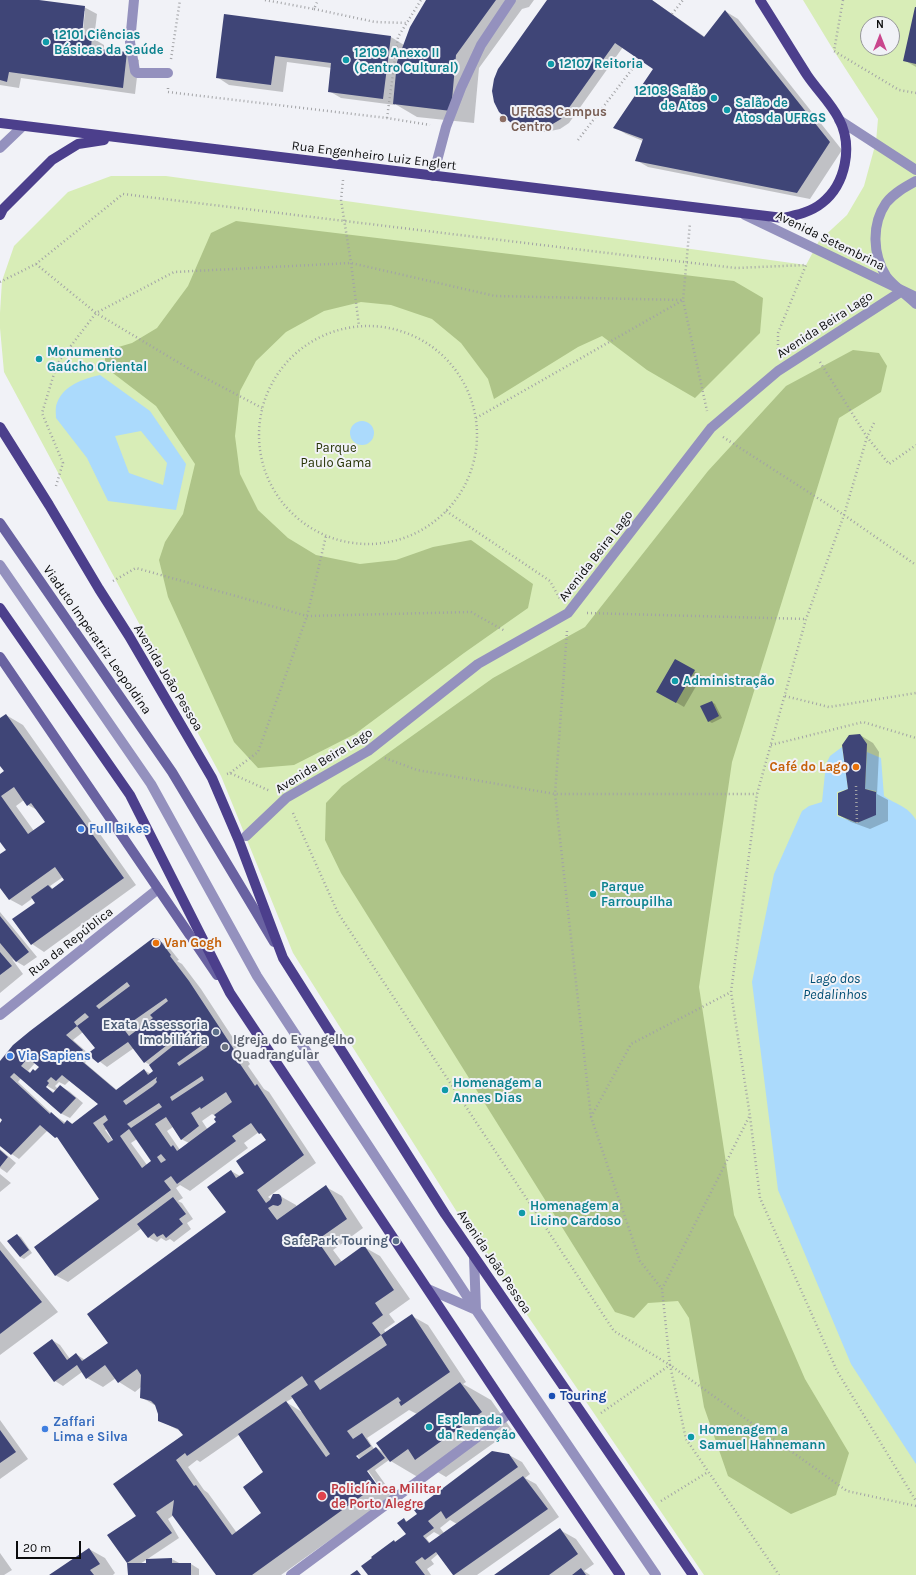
<!DOCTYPE html>
<html>
<head>
<meta charset="utf-8">
<style>
	body { margin:0 }
	#map { position:relative; width:916px; height:1575px; overflow:hidden; background:#f1f2f7; font-family:Karla,sans-serif }
	canvas { display:block }
	.north { position:absolute; left:860px; top:16px; width:40px; height:40px; box-sizing:border-box; background:#f1f2f7; border:1px solid #959699; border-radius:50%; rotate:0deg; font-size:11px; font-weight:700; line-height:16px; text-align:center; color:#0b0c0d }
	.north::after { content:''; display:block; margin:auto; width:14px; height:18px; background:#c9468d; clip-path:polygon(50% 0,100% 100%,50% 72%,0 100%) }
	.scale { position:absolute; left:16px; top:1541px; width:65px; height:18px; box-sizing:border-box; border:2px solid #0b0c0d; border-top:0; padding-left:5px; font-size:12px; line-height:14px; white-space:nowrap; color:#0b0c0d; -webkit-text-stroke:3px #f1f2f7; paint-order:stroke }
</style>
</head>
<body>
<div id="map">
<canvas width="916" height="1575"></canvas>
<div class="north">N</div>
<div class="scale">20 m</div>
</div>
<script>
const ctx = document.querySelector('canvas').getContext('2d');
ctx.lineJoin = 'round';
function fill(path, color) {
  ctx.fillStyle = color;
  ctx.fill(path, 'evenodd');
}
function trace(path, color, width, dash) {
  ctx.strokeStyle = color;
  ctx.lineWidth = width;
  ctx.lineCap = dash ? 'butt' : 'round';
  ctx.setLineDash(dash || []);
  ctx.stroke(path);
}
function drawText(font, color, halo, rows, align = 'center') {
  ctx.font = font + ' Karla,sans-serif';
  ctx.lineWidth = 4;
  ctx.setLineDash([]);
  ctx.textBaseline = 'middle';
  ctx.strokeStyle = halo;
  ctx.fillStyle = color;
  for (const [text, x, y, turn = 0] of rows) {
    ctx.save();
    ctx.translate(x, y);
    ctx.rotate((+turn || 0) * Math.PI / 180);
    ctx.textAlign = isNaN(turn) ? turn : align;
    if (halo) ctx.strokeText(text, 0, 0);
    ctx.fillText(text, 0, 0);
    ctx.restore();
  }
}
fill(new Path2D(`
	M803,0H916V1575H704L457,1212L293,953L221,776L4,372L0,328V313L2,281L14,246L68,192L111,176H166L806,265L819,241L847,215L864,186L876,142L878,119L834,51ZM868,24H892V48H868Z`), '#d8edb7');
fill(new Path2D(`
	M236,221L734,281L763,298L760,333L695,398L647,370L602,336L578,347L494,399L488,379L461,343L432,319L391,305L361,302L324,311L286,332L256,361L240,391L235,436L240,474L258,510L288,538L316,555L360,564L396,560L433,547L471,540L533,584L528,608L464,653L355,734L294,765L258,768L234,742L168,597L159,560L165,542L183,514L195,464L156,406L105,367V351L132,343L157,328L188,286L211,233Z
	M853,350L879,353L887,366L881,392L839,418L732,762L699,987L734,1215L805,1379L849,1453L836,1495L791,1514L728,1476L704,1407L689,1318L678,1301L648,1303L634,1318L615,1312L341,873L325,840L326,803L342,786L493,678L585,627L708,471L786,386Z`), '#aec488');
fill(new Path2D(`
	M100,375L150,411L186,464L176,510L108,501L87,458L56,418C56,414 55,407 57,403C64,385 83,379 100,375ZM141,431L167,463L163,485L129,473L115,436Z
	M350 433a12 12 0 1 1 24 0a12 12 0 1 1-24 0Z
	M842,747L848,789L837,792V816L857,823L876,814V791L865,789L867,752L881,758L884,796C896,805 907,805 916,820V1464L851,1364L778,1190L752,982L774,874L802,811L809,806L822,802L826,764L830,756Z`), '#abdafc');
fill(new Path2D(`
	M0,0H31L84,7L97,14L94,39L104,45V50L127,53L139,60L135,94L21,78L19,88L0,85ZM83,11H85L82,40H80Z
	M427,0H534L529,7L522,9L479,68L474,123L417,117L395,104V105L341,98L329,91L332,68L287,62L283,92L229,85L217,77L225,16L391,37L404,45Z
	M548,0H652L705,37L725,11L738,19L842,150L810,199L648,167L636,160L643,141L626,134L614,127L655,69L623,47L569,123L560,129L546,132H532L520,126Z
	M916,9V67L904,60Z
	M676,660L702,676L684,707L657,691Z
	M712,702L715,704L722,718L712,723L708,721Z
	M6,715L23,725L136,885L44,952L32,944L37,903L33,898L22,906L9,899L0,886V855L8,850L0,840V776L5,772L0,764V720ZM24,800L28,805L37,810L46,822L34,831L16,806ZM63,877L66,880L53,889L50,886Z
	M860,735L873,743L879,752L877,794L888,800V821L870,829L851,822L839,815L849,790Z
	M0,912L37,957L24,966L12,959L23,974L0,993Z
	M158,940L167,945L179,960L177,961L182,964L201,989L250,1064L248,1066L264,1089L269,1092L316,1163L268,1197L271,1199L280,1196L296,1205L297,1207L326,1187L342,1196L363,1228L333,1250L342,1262L364,1247L380,1256L410,1299L389,1314L395,1322L384,1330L386,1333L412,1316L428,1325L466,1382L463,1384L491,1400L512,1430L446,1477L434,1470L421,1479L389,1460L375,1470L393,1495L281,1575H217L174,1515L168,1519L179,1538L140,1564L172,1559L181,1564H191L199,1569V1575H129L128,1563L127,1562L136,1517L185,1435L182,1432L159,1420V1414L156,1406L141,1397V1387L135,1392L119,1382L116,1378L103,1387L87,1378L82,1372L63,1386L55,1381L52,1340L60,1345L70,1359L76,1354L85,1360L109,1343L227,1213L231,1171L240,1176L244,1174L267,1140L259,1132L244,1143L248,1148L190,1191L180,1185L176,1188L183,1198L178,1201L182,1203L193,1219L187,1223L191,1229L174,1242L170,1239L166,1241L161,1238L157,1242L148,1237L142,1228L68,1282L55,1275L100,1199L60,1139L48,1130L19,1159L0,1146V1124L4,1120L0,1117V1062ZM83,1032L97,1048L89,1054L73,1040ZM134,1048L145,1062L150,1065L155,1071L151,1074L144,1070L118,1091L85,1063L91,1055L107,1067ZM35,1063L40,1067L36,1071L34,1070L31,1073L28,1071ZM21,1078L62,1114L70,1118L83,1103L69,1091L60,1086L58,1089L55,1086L59,1082L65,1085L70,1080L100,1104L74,1125L68,1121L66,1123L51,1113L18,1082ZM42,1083L56,1091L55,1093L41,1085ZM212,1114L218,1117V1122L208,1130L202,1121ZM173,1127L181,1139L189,1143L180,1150L167,1131ZM107,1129L115,1140L113,1141L105,1130ZM137,1139L152,1161L147,1165L131,1143ZM293,1398L302,1412L286,1402ZM409,1410L417,1414L383,1452L377,1448L374,1449L367,1438ZM239,1435L264,1472L262,1514L237,1533L208,1493L204,1490L188,1467L197,1460L200,1462ZM354,1455H357L381,1489L379,1490Z
	M0,1149L16,1163L7,1173L0,1168Z
	M0,1174L11,1183L0,1192Z
	M17,1235L21,1237L32,1253L24,1259L20,1257Z
	M0,1241L58,1312L0,1355Z
	M0,1420L28,1459L0,1479Z
	M509,1455L522,1462L530,1474L525,1478L536,1484L559,1517L477,1575H454L438,1554L431,1560L434,1564L427,1569L431,1575H369L395,1542L407,1534L404,1519L408,1522ZM450,1520L457,1524L444,1533L440,1528ZM434,1532L441,1536L430,1543L426,1538Z
	M560,1530L576,1539L594,1564L584,1571L590,1575H496Z
	M89,1549L105,1558L115,1573L113,1575H51Z
	M0,1553L12,1570L4,1575H0Z`), '#0003');
fill(new Path2D(`
	M0,0H39L85,6L82,35L92,36L91,48L127,52L123,88L9,72L7,82L0,80Z
	M426,0H496L456,55L451,111L393,104L397,62L410,27Z
	M547,0H652L704,37L725,10L830,142L797,193L635,161L643,139L613,128L653,69L615,43L561,119L551,125L537,128H523L510,122L499,112L494,102L492,91L494,79L498,69Z
	M915,7H916V64L903,61Z
	M224,14L391,36L383,99L328,92L331,63L275,56L271,85L216,78Z
	M675,659L695,670L676,703L656,692Z
	M712,701L719,716L708,722L700,706Z
	M6,714L124,878L31,945L12,919L35,903L31,897L48,885L52,889L64,880L55,867L9,900L0,888V854L6,850L0,842V774L4,771L0,766V718ZM14,787L27,806L31,803L45,822L28,834L1,796Z
	M860,734L867,744L865,789L876,792V815L857,823L838,815V793L848,789L842,745L849,735Z
	M0,916L29,952L16,962L0,943Z
	M153,938L159,939L171,955L170,956L189,981L239,1057L236,1058L255,1086L257,1084L304,1155L257,1190L266,1203L270,1200L273,1194H279L281,1196L282,1200L281,1204L278,1206L273,1205L268,1208L277,1220L326,1185L347,1219L317,1240L335,1266L364,1245L394,1290L375,1303L383,1315L372,1323L381,1335L314,1381L320,1390L387,1345L381,1335L412,1314L450,1372L401,1406L399,1402L401,1401L398,1397L347,1431L353,1439L362,1433L371,1446L356,1456L359,1459L376,1447L385,1458L367,1471L377,1485L252,1575H216L172,1515L174,1500L156,1512L172,1533L127,1563L107,1535L136,1516L113,1484L183,1435L178,1429L158,1421V1414L155,1405L151,1401L140,1398L141,1375L137,1369L118,1383L105,1365L86,1379L77,1365L54,1382L33,1353L52,1339L67,1360L76,1353L82,1361L108,1343L87,1314L226,1212L207,1187L231,1170L236,1178L244,1173L236,1161L266,1140L261,1133L259,1134L251,1123L232,1136L236,1141L177,1184L171,1176L164,1181L171,1190L55,1276L34,1247L99,1199L57,1137L55,1138L40,1125L11,1155L0,1146V1123L2,1120L0,1118V1061L13,1045L30,1031ZM127,982L130,986L99,1009L96,1006ZM166,998L168,1001L150,1015L153,1018L129,1036L123,1028ZM85,1013L89,1017L77,1026L95,1048L87,1054L98,1063L128,1042L144,1063L171,1042L174,1045L149,1065L153,1071L148,1075L144,1069L116,1090L77,1057L83,1050L66,1035L77,1026L74,1022ZM205,1043L207,1047L179,1066L177,1063ZM28,1058L39,1067L35,1071L33,1069L30,1073L21,1066ZM14,1073L61,1114L76,1098L60,1085L53,1093L46,1087L49,1083L47,1081L51,1077L56,1081L62,1075L98,1104L72,1124L67,1120L64,1124L51,1112L50,1114L10,1077ZM202,1076L204,1080L172,1101L170,1097ZM157,1077L156,1080L157,1082L153,1086L126,1105L123,1101ZM226,1092L232,1102L214,1115L216,1117L214,1119L216,1122L177,1151L173,1145L171,1147L155,1124L166,1117L181,1140L199,1126L191,1113L200,1107L201,1109ZM159,1103L162,1107L131,1128L127,1124ZM105,1115L108,1120L103,1124L113,1140L108,1143L93,1123ZM129,1129L151,1161L142,1168L120,1136ZM161,1154L166,1160L161,1163L157,1157ZM302,1376L308,1385L291,1396L330,1454L326,1457L286,1401L238,1434L263,1472L243,1487L261,1513L232,1535L196,1485L194,1486L176,1460L185,1453L187,1456Z
	M0,952L12,966L0,975Z
	M0,1150L8,1157L0,1167Z
	M173,1197L186,1214L179,1219L183,1224L166,1238L163,1234L157,1237L154,1233L148,1238L137,1224Z
	M17,1234L29,1250L20,1257L7,1241Z
	M0,1250L42,1302L0,1334Z
	M460,1382L482,1412L415,1460L408,1449L390,1462L376,1443Z
	M0,1430L16,1452L0,1463Z
	M492,1451L509,1454L518,1467L446,1519L441,1511L428,1521L434,1528L423,1536L429,1543L523,1476L548,1509L454,1575H453L436,1552L425,1560L422,1557L415,1562L425,1575H368L361,1566L372,1558L371,1557L394,1540L395,1542L406,1534L397,1523L404,1518L406,1522L417,1514L414,1510Z
	M560,1528L578,1554L549,1575H494Z
	M89,1548L100,1564L90,1570L94,1575H49Z
	M172,1558V1563H191V1575H128L127,1563H146V1559Z
	M581,1568L586,1575H572Z
	M357,1570L361,1575H350Z`), '#3f4577');
trace(new Path2D(`
	M265,0L314,9L318,0
	M843,0L834,51L899,90L916,93
	M314,9L375,22L407,23
	M672,14L683,0
	M171,59L180,0
	M168,88V92L387,118L430,125
	M387,118L398,37L421,0
	M578,140L639,60
	M343,180L341,200L351,263L359,326
	M36,264L96,313L196,373L262,408
	M0,282L36,264L123,194L624,255L736,268L806,265L778,333V352
	M259 435a109 109 0 1 1 218 0a109 109 0 1 1-218 0Z
	M820,362L867,437L889,464L916,445
	M476,418L683,300L690,223
	M874,423L867,437L844,515L806,619L757,794L731,992L750,1116L760,1198L837,1371L916,1501
	M723,437L844,515L916,565
	M56,486L63,463L42,413L57,364L96,313L174,272L351,263L495,296L683,300L707,411
	M446,511L550,581L560,599
	M113,581L136,568L307,616L471,612L505,631
	M587,613L806,619
	M567,631L555,794L591,1117L640,1261L662,1289
	M785,696L829,707L916,693
	M771,745L863,722L916,738
	M385,758L417,770L555,794H757
	M230,773L258,752L307,616L326,536
	M227,774L230,773L270,791
	M856,786L857,823
	M293,813L338,913L614,1331L670,1365L686,1439L779,1575
	M591,1117L631,1044L731,992
	M749,1117L662,1289L670,1365L847,1491L916,1506
	M601,1413L670,1365
	M661,1501L708,1472`), '#a2a3a6', 2.5, [1, 3]);
trace(new Path2D(`
	M134,0L130,42L135,71L137,73H168
	M839,120L916,170
	M0,148L23,126
	M433,176L446,127L461,88L481,45L511,0
	M916,181C905,187 894,193 886,203C871,225 873,255 886,276C892,285 908,296 916,304
	M0,565L151,784L257,976L476,1310L656,1575
	M246,836L286,798L368,751L478,664L568,613L711,428L778,371L902,291
	M474,1257L476,1310
	M428,1289L476,1310`), '#9491be', 10);
trace(new Path2D(`
	M0,1015L158,889`), '#9491be', 10);
trace(new Path2D(`
	M745,215L916,297
	M291,1575L510,1413`), '#9491be', 10);
trace(new Path2D(`
	M0,523L172,772L274,942
	M0,657L217,975`), '#6962a1', 10);
trace(new Path2D(`
	M0,123L783,218C797,215 811,212 822,203C846,184 853,146 839,119C831,103 817,90 807,75C791,50 776,25 760,0
	M0,215L3,209L52,160L78,144L104,140
	M0,427L49,505L99,589L129,636L212,778L239,841L283,958L445,1214L693,1575
	M0,608L130,795L230,993L510,1413L620,1575`), '#4c3f8c', 10);
for (const [x, y, r, color] of [
	[46,42,4,"#0f9aa8"],
	[346,60,4,"#0f9aa8"],
	[551,64,4,"#0f9aa8"],
	[714,98,4,"#0f9aa8"],
	[727,110,4,"#0f9aa8"],
	[503,119,4,"#8d6e63"],
	[39,359,4,"#0f9aa8"],
	[675,681,4,"#0f9aa8"],
	[856,767,4,"#e8710a"],
	[81,829,4,"#3f7fe0"],
	[593,894,4,"#0f9aa8"],
	[156,943,4,"#e8710a"],
	[216,1032,4,"#5c6f8a"],
	[225,1047,4,"#6b7280"],
	[10,1056,4,"#3f7fe0"],
	[445,1090,4,"#0f9aa8"],
	[522,1213,4,"#0f9aa8"],
	[396,1241,4,"#5c6f8a"],
	[552,1396,4,"#1a4fb4"],
	[429,1427,4,"#0f9aa8"],
	[45,1429,4,"#3f7fe0"],
	[691,1437,4,"#0f9aa8"],
	[322,1496,5,"#e0444e"]
]) {
  const dot = new Path2D();
  dot.arc(x, y, r, 0, 2 * Math.PI);
  ctx.fillStyle = color;
  ctx.fill(dot);
  trace(dot, '#f1f2f7', 1.5);
}
drawText('bold 13px', '#0d838f', '#f1f2f7', [
	["12101 Ciências",54,35],
	["Básicas da Saúde",54,50],
	["12109 Anexo II",354,53],
	["(Centro Cultural)",354,68],
	["12107 Reitoria",559,64],
	["12108 Salão",706,91,"right"],
	["de Atos",706,106,"right"],
	["Salão de",735,103],
	["Atos da UFRGS",735,118],
	["Monumento",47,352],
	["Gaúcho Oriental",47,367],
	["Administração",683,681],
	["Parque",601,887],
	["Farroupilha",601,902],
	["Homenagem a",453,1083],
	["Annes Dias",453,1098],
	["Homenagem a",530,1206],
	["Licino Cardoso",530,1221],
	["Esplanada",437,1420],
	["da Redenção",437,1435],
	["Homenagem a",699,1430],
	["Samuel Hahnemann",699,1445]
], 'left');
drawText('bold 13px', '#785e54', '#f1f2f7', [
	["UFRGS Campus",511,112],
	["Centro",511,127]
], 'left');
drawText('13px', '#0b0c0d', '#f1f2f7', [
	["Rua Engenheiro Luiz Englert",374,156,7],
	["Avenida Setembrina",830,241,26],
	["Avenida Beira Lago",825,325,-33],
	["Avenida Beira Lago",596,556,-52],
	["Viaduto Imperatriz Leopoldina",97,640,55],
	["Avenida João Pessoa",168,678,59],
	["Avenida Beira Lago",324,761,-32],
	["Rua da República",71,942,-38],
	["Avenida João Pessoa",494,1262,56]
]);
drawText('13px', '#263305', '#f1f2f7', [
	["Parque",336,448],
	["Paulo Gama",336,463]
]);
drawText('bold 13px', '#c56008', '#f1f2f7', [
	["Café do Lago",848,767],
	["Van Gogh",164,943,"left"]
], 'right');
drawText('bold 13px', '#366cbe', '#f1f2f7', [
	["Full Bikes",89,829],
	["Via Sapiens",18,1056],
	["Zaffari",53,1422],
	["Lima e Silva",53,1437]
], 'left');
drawText('bold 13px', '#4e5e75', '#f1f2f7', [
	["Exata Assessoria",208,1025],
	["Imobiliária",208,1040],
	["SafePark Touring",388,1241]
], 'right');
drawText('bold 13px', '#5b616d', '#f1f2f7', [
	["Igreja do Evangelho",233,1040],
	["Quadrangular",233,1055]
], 'left');
drawText('bold 13px', '#164399', '#f1f2f7', [
	["Touring",560,1396]
], 'left');
drawText('bold 13px', '#be3a42', '#f1f2f7', [
	["Policlínica Militar",331,1489],
	["de Porto Alegre",331,1504]
], 'left');
drawText('italic 14px', '#004e74', '#f1f2f7', [
	["Lago dos",835,979],
	["Pedalinhos",835,995]
]);
</script>
</body>
</html>
